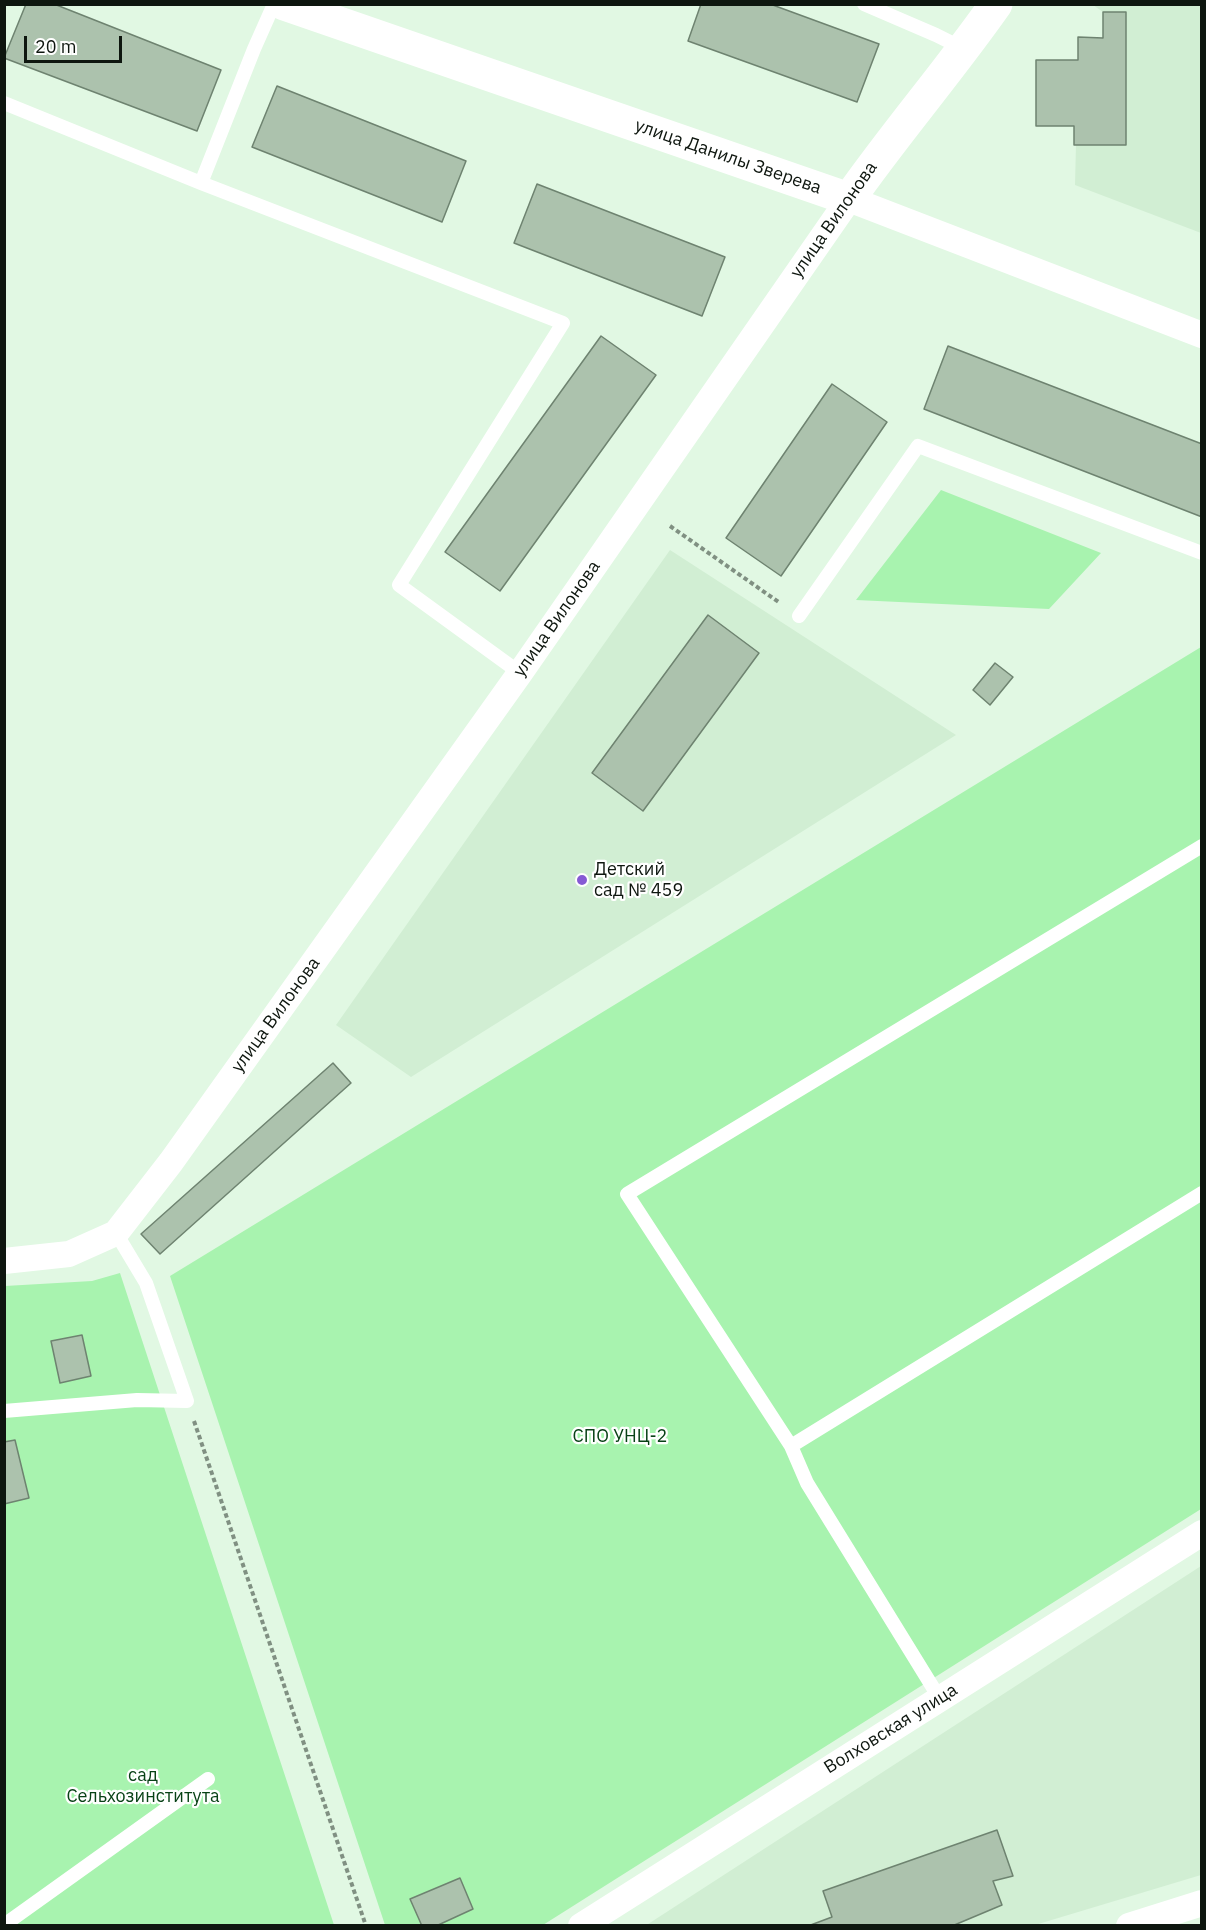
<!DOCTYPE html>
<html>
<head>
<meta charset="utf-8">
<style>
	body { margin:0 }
	#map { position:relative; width:1206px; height:1930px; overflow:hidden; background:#e1f8e3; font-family:"IBM Plex Sans",sans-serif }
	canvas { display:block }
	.frame { position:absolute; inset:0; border:6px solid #0e160f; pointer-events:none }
	.scale { position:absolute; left:24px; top:36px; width:98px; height:27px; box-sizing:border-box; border:3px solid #0e160f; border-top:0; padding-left:8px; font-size:18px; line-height:21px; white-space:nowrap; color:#0e160f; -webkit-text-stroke:4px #fff; paint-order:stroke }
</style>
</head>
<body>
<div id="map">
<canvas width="1206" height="1930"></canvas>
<div class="frame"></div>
<div class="scale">20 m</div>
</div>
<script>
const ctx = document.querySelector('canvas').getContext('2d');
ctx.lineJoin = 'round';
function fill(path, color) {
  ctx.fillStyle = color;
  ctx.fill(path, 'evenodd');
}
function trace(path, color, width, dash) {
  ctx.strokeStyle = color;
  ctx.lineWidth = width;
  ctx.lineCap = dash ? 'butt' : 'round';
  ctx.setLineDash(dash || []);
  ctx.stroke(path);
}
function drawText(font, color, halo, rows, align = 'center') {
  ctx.font = font + ' "IBM Plex Sans",sans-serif';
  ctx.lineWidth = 4.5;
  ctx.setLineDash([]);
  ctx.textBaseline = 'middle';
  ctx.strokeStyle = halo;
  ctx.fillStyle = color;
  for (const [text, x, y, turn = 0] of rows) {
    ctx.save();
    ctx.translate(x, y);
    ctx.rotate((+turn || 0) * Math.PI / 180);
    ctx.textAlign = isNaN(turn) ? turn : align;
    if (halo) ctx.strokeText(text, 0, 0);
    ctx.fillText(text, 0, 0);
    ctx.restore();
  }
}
fill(new Path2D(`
	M1093,5H1201V233L1075,185L1076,144H1126V12H1103Z
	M670,550L956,735L411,1077L336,1025Z
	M1201,1566V1875L1035,1925L645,1926Z`), '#d1eed3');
fill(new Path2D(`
	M941,490L1101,553L1049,609L856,600Z
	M1201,647V1509L543,1925H385L170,1276Z
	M120,1273L334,1925L5,1926V1286L92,1281Z`), '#a8f3af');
const building = new Path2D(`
	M26,4H54L221,70L197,131L4,58Z
	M701,4H770L879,44L857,102L688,41Z
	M1103,12H1126V145H1074V126H1036V60H1078V37L1103,38Z
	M277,86L466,161L442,222L252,147Z
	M537,184L725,257L702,316L514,243Z
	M601,336L656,375L500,591L445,552Z
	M948,346L1202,444V517L924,409Z
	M832,384L887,422L781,576L726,538Z
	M708,615L759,653L643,811L592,773Z
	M995,663L1013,677L990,705L973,690Z
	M333,1063L351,1083L160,1254L141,1234Z
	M82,1335L91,1376L60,1383L51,1341Z
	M15,1440L29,1498L4,1504V1442Z
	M997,1830L1013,1876L993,1881L1002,1905L952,1926H808L832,1917L823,1891Z
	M460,1878L473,1909L436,1926H422L410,1899Z`);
fill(building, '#acc2ad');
trace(building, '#6e8370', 1.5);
trace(new Path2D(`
	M670,526L780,603
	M194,1421L366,1926`), '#809082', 4, [4.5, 3]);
trace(new Path2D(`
	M864,4L936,35L964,49
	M4,103L201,183L563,323L399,585L520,673
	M201,183L254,49L274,4
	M799,616L918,446L1202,553
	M4,1411L137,1400L187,1401L146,1283L116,1233
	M791,1446L1202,1193
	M940,1699L807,1483L791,1446L627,1194L1202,846
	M4,1925L208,1779`), '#fff', 14);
trace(new Path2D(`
	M4,1261L69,1254L116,1233L171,1162L520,673L849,199L1202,335
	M581,1926L1202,1533
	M1129,1926L1202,1903`), '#fff', 26);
trace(new Path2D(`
	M284,4L849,199C896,132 949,71 996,4`), '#fff', 33);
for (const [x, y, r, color] of [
	[582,880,6,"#865ad4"]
]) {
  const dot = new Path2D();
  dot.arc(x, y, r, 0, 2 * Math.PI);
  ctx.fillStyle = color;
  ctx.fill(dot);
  trace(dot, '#fff', 2);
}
drawText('18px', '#0e160f', '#fff', [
	["улица Данилы Зверева",728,157,19],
	["улица Вилонова",834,220,-55],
	["улица Вилонова",557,619,-55],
	["улица Вилонова",276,1015,-54],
	["Волховская улица",891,1729,-32]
]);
drawText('18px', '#0e160f', '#fff', [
	["Детский",594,870],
	["сад № 459",594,891]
], 'left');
drawText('18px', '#084216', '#fff', [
	["СПО УНЦ-2",620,1437],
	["сад",143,1776],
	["Сельхозинститута",143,1797]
]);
</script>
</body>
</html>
